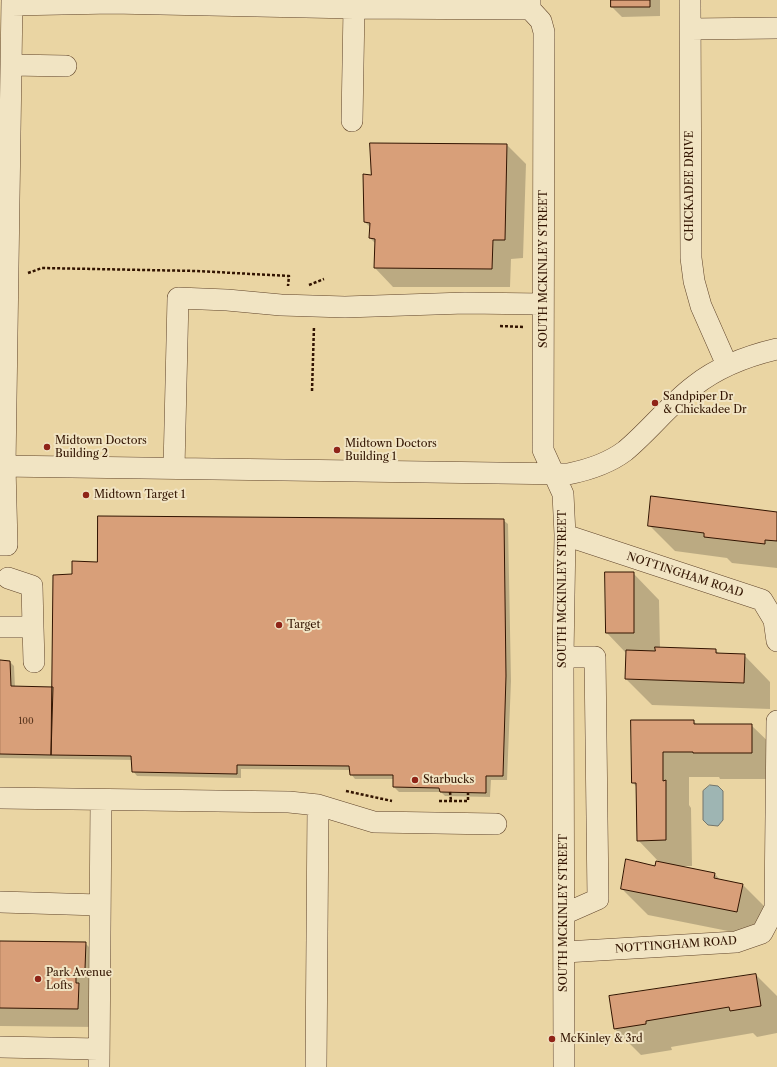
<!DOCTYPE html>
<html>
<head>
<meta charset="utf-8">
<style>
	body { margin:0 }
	canvas { display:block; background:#ead5a3 }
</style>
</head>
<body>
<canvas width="777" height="1067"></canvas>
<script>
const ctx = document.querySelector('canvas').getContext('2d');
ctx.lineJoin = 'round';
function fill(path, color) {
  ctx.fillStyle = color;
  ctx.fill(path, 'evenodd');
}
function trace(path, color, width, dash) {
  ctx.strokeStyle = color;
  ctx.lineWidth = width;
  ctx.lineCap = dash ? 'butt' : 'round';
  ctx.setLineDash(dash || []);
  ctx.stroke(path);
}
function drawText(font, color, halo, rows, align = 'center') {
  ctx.font = font + ' "Libre Caslon Text",serif';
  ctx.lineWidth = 4;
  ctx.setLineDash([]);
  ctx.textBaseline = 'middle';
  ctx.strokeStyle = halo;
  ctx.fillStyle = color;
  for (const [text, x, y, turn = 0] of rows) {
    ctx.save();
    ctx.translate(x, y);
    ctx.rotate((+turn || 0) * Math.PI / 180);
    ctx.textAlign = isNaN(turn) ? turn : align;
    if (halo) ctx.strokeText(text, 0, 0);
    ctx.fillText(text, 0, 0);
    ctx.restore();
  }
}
const water = new Path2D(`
	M710,785L718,786L723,791V820L718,826L708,825L703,820V791Z`);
fill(water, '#9eb5b3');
trace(water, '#73756c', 1);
fill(new Path2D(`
	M612,0H660V16L622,17L612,7Z
	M371,144L507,145L526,164L523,258L511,259L510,287H393L375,268V243L370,238L371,228L365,222L372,176Z
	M777,513V568L732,563L727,558L675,551L649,525Z
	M503,520L508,524L511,681L507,780H491L490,797L445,796L441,792H399L394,787V779H355L351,774L350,770L241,769V778L137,776L133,771V760L0,758V662H10L14,666L15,687L54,688L73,575L98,563Z
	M633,573L659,600L660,648L715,650L720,654L744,655L770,682V709L652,705L626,679V653L607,633Z
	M693,721L698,725H751L777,750V779H720L719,777H689V805L691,808L692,866H679L715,874L720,880L743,885L769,911L763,938L648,915L622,889L660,863L638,840L637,787L633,783Z
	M0,942L85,943L104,962L96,1027L0,1026Z
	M756,975L777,996V1033L757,1037L753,1033L671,1047L672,1050L641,1055L615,1029Z`), '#0003');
const building = new Path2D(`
	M611,0H650V7H611Z
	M370,143L507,144L505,240H493L492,269L374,268L375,239L369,238L370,223L364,222L363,174L371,175Z
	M651,496L777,512V541L765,540V544L704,537V533L648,526Z
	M98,516L504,519L506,676L503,776H486V793L440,792L439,788L393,787V775H350L349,766L237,765V774L132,772L131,756L51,755L53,575L72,574V561L97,562Z
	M605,572H634V633H606Z
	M655,647L716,649V653L745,654L744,683L625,679L626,650L655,651Z
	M0,660L10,661L11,686L53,687L51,755L0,754Z
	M631,720H694V724H752V753H693V752H663V781L666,780V840L637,841L636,783H632Z
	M626,859L655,866L656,861L715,873L714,878L743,884L737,912L621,889Z
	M0,941L86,942L85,969H83V974H76V983H79L78,1009L0,1008Z
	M756,974L761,1006L730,1011L729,1007L646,1021V1024L614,1029L609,996Z`);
fill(building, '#d89f79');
trace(building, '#321401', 1);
const minor = new Path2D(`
	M530,0V9L541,21L544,32L543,450L563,494L565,535L563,657L564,1067
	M690,0L691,258L694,281L701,306L727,365
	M12,5L112,3L354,8L530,9
	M691,29L777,28
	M12,65L66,66
	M352,121L354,8
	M0,466L568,474C588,470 609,463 625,451C649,431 669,405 694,386C718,367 747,356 777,349
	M174,468L178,298L227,300L281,305L345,307L465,303L543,304
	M565,535L762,600L774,620L777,641
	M0,545H7L5,466L12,0
	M8,578L32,586L33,627
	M0,627H33L34,662
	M563,657H595L598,899L564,914
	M0,798L289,802L318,805L374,822L496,824
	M0,902L99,905
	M565,952L736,942L762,933L775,908L777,721
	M0,1047L98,1049
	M99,1067L101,800
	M316,1067L318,805`);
trace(minor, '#60442a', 22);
trace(new Path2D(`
	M28,273L42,268L197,271L289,276L288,286
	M309,285L324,279
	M500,326L523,327
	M312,391L314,326
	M346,791L392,801
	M450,792L451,801
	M439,801H468V793`), '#321401', 2.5, [3, 2]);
trace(minor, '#f1e4c3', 21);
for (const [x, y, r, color] of [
	[655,403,4,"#8f2418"],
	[47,447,4,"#8f2418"],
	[337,450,4,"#8f2418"],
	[86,495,4,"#8f2418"],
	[279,625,4,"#8f2418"],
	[415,780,4,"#8f2418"],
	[38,979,4,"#8f2418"],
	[552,1039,4,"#8f2418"]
]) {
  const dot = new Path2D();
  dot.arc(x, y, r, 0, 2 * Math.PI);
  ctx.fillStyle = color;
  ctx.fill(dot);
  trace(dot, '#f1e4c3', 1.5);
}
drawText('9px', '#5c371f', null, [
	["100",26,721]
]);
drawText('11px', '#321401', '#f1e4c3', [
	["CHICKADEE DRIVE",690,186,-90],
	["SOUTH MCKINLEY STREET",544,269,-90],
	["NOTTINGHAM ROAD",685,575,18],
	["SOUTH MCKINLEY STREET",563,589,-90],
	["SOUTH MCKINLEY STREET",564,913,-90],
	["NOTTINGHAM ROAD",676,945,-4]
]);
drawText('11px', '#321401', '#f1e4c3', [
	["Sandpiper Dr",663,397],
	["& Chickadee Dr",663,410],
	["Midtown Doctors",55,441],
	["Building 2",55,454],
	["Midtown Doctors",345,444],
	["Building 1",345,457],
	["Midtown Target 1",94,495],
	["Target",287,625],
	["Starbucks",423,780],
	["Park Avenue",46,973],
	["Lofts",46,986],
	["McKinley & 3rd",560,1039]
], 'left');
</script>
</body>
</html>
